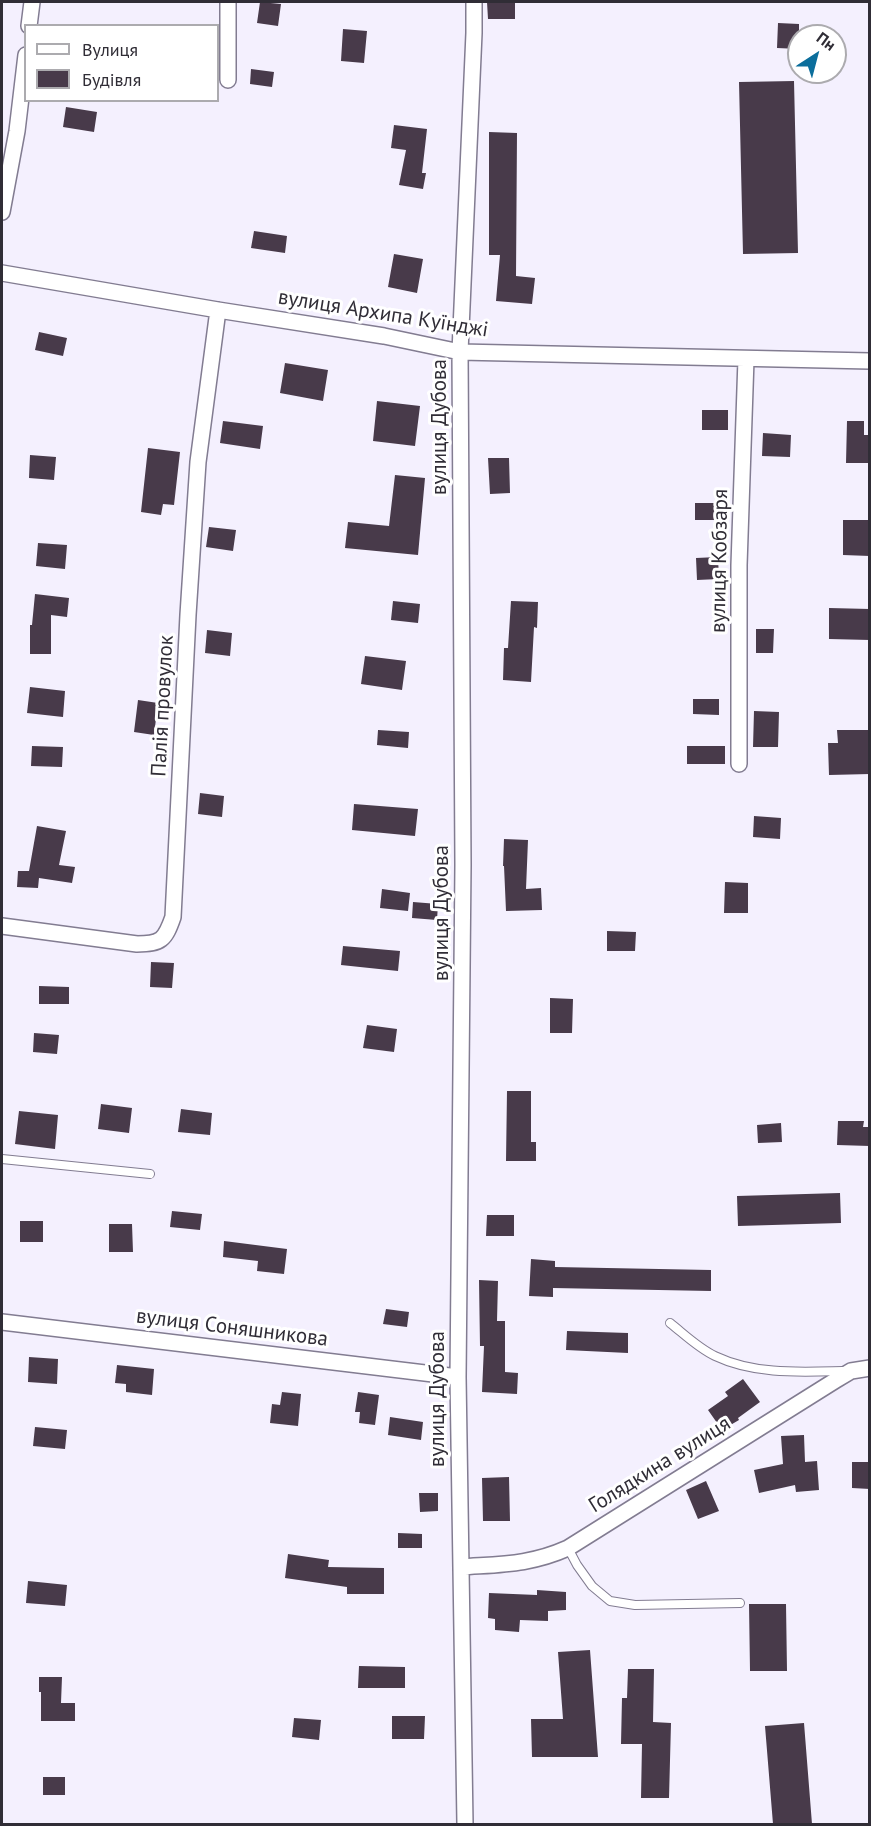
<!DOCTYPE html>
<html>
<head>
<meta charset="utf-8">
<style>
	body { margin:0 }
	#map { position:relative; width:871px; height:1826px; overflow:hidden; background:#f4f0fe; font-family:"PT Sans",sans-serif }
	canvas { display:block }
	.frame { position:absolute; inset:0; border:3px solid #302d36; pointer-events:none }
	.legend { position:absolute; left:24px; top:24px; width:195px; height:78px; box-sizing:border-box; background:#fff; border:2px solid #acabaf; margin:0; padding:8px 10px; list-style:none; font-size:18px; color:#302d36 }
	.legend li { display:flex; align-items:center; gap:12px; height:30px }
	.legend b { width:30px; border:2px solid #acabaf }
	.north { position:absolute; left:787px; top:24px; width:60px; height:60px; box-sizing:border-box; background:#fff; border:2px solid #acabaf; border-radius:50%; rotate:36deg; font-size:16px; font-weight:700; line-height:24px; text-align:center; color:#302d36 }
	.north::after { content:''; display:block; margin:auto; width:21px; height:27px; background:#0b6e9c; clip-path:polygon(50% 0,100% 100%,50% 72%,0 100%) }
</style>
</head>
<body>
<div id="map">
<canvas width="871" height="1826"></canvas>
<div class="frame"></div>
<ul class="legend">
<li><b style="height:8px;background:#fff"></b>Вулиця</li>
<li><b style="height:16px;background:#483a4a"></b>Будівля</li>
</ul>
<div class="north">Пн</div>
</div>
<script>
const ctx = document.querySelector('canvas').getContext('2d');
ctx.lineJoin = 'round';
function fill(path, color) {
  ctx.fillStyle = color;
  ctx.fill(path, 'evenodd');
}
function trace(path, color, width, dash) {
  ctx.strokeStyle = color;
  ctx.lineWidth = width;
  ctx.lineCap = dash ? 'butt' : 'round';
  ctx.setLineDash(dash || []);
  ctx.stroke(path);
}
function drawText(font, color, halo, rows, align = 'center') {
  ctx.font = font + ' "PT Sans",sans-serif';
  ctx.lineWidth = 6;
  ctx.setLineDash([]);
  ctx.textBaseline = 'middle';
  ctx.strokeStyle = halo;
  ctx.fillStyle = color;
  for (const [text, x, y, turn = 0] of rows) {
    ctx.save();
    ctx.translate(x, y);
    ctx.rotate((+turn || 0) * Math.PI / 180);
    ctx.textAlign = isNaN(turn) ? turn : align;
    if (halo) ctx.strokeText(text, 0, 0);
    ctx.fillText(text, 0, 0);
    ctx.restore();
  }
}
fill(new Path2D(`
	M260,2L281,4L278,26L257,23Z
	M487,2H515V19H488Z
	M778,23L799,24V49L777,48Z
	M343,29L367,31L364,63L341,61Z
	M251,69L274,72L272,87L250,84Z
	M794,81L798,253L743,254L739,82Z
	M66,107L97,112L94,132L63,127Z
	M394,125L427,129L422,173H426L423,189L399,185L406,150L391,148Z
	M489,132L517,133L516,276L535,278L532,304L496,301L500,255H489Z
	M254,231L287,236L285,253L251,248Z
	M394,254L423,259L417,293L388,287Z
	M39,332L67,338L63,356L35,350Z
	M285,363L328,370L323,401L280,393Z
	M377,401L420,406L415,446L373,441Z
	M702,410H728V430H702Z
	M223,421L263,426L260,449L220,443Z
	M847,421H864V435H870V463H846Z
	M763,433L791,435L790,457L762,456Z
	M148,448L180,452L174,505L163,504L161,515L141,512Z
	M30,455L56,457L54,480L29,478Z
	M488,458H509L510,493L490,494Z
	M395,475L425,478L418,555L345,548L348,522L389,526Z
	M695,503H716V520H695Z
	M843,520H870V556L843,555Z
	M209,527L236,530L233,551L206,547Z
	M38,543L67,545L65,569L36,566Z
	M718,557L719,579L697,580L696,558Z
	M35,594L69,598L67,617L51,615V654H30V625H32Z
	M393,601L420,604L418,623L391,620Z
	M511,601L538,602L537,628L534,627L531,682L503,680L504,648H508Z
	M829,608L870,609V640L829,639Z
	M756,629H774L773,653H756Z
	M207,630L232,633L230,656L205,653Z
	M365,656L406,661L402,690L361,684Z
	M30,687L65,691L63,717L27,713Z
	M693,699H719V715L693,714Z
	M138,700L158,703L154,735L134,732Z
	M754,711L779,712L778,747H753Z
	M378,730L409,732L408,748L377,745Z
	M837,730H870V774L829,775L828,743H838Z
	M32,746L63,747L62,767L31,766Z
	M687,746H725V764H687Z
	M200,793L224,796L222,817L198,814Z
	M354,804L418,809L415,836L352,830Z
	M754,816L781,818L780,839L753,837Z
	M37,826L66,831L59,865L75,867L72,883L39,878L38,888L17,887L18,871H29Z
	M504,839L528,840L526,889L541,888L542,910L506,911L504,866H503Z
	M725,882L748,883V913H724Z
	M382,889L410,893L408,911L380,908Z
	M413,902L438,904L437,920L412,918Z
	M607,931L636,932L635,951H607Z
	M343,946L400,951L398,971L341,965Z
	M151,962L174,963L172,988L150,987Z
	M39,986L69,987V1004H39Z
	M550,998L573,999L572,1033H550Z
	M367,1025L397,1029L394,1052L363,1048Z
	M34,1033L59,1035L57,1054L33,1052Z
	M507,1091H531V1142H536V1161H506Z
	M101,1104L132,1108L129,1133L98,1129Z
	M181,1109L212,1113L210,1135L178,1132Z
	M19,1111L58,1115L55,1149L15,1144Z
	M838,1121H864L863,1127H870V1146L837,1145Z
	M781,1123L782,1142L758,1143L757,1125Z
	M840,1193L841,1223L738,1226L737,1196Z
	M172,1211L202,1214L200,1230L170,1227Z
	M487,1215H514V1236H486Z
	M20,1221H43V1242H20Z
	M109,1224H132L133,1252H109Z
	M224,1241L287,1249L284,1274L257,1271L258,1261L223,1257Z
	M531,1259L555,1261V1267L711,1270V1291L553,1288V1297L529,1296Z
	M479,1280L498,1281L497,1321H505V1372L518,1373L517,1394L482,1392L484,1346H480Z
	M386,1309L409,1312L407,1327L383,1324Z
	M567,1331L628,1333V1353L566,1350Z
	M29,1357L58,1359L57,1384L28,1382Z
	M117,1365L154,1369L152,1395L126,1392V1384L115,1383Z
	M743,1379L760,1402L738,1418L739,1420L722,1430L708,1410L728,1396L725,1392Z
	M282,1392L301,1394L298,1426L270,1423L272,1404L280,1405Z
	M358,1392L379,1395L375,1425L359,1423L360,1412H355Z
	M390,1417L423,1422L421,1440L388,1435Z
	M35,1427L67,1430L65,1449L33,1446Z
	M804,1435L805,1462L817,1461L819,1490L796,1492L795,1485L759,1493L754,1470L783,1464L781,1436Z
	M852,1462H870V1489L852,1488Z
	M509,1477L510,1521H483L482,1478Z
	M706,1481L719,1511L698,1519L686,1490Z
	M419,1493H438V1511L420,1512Z
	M398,1533L422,1534V1548H398Z
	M288,1554L329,1560L328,1567L384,1568V1594H347V1587L285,1578Z
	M28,1581L67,1585L65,1606L26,1603Z
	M537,1590L566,1592V1610L548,1611V1621L520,1620L519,1632L495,1630V1619L488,1618L489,1593L537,1595Z
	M749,1604H786L787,1671H750Z
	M590,1650L598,1757H532L531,1719H563L558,1652Z
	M359,1666L405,1667V1688H358Z
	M628,1669H654L653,1722L671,1723L669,1798H641L642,1744H621L622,1698H627Z
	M39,1677H62L61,1703H75V1721H41V1692H39Z
	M392,1716H425L424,1739H392Z
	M294,1718L321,1720L319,1740L292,1737Z
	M804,1723L812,1824H773L765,1726Z
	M43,1777H65V1795H43Z`), '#483a4a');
const lane = new Path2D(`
	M2,1159L150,1174
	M670,1323C684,1334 698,1348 715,1356C755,1375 801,1372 843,1371
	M568,1548L577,1565L592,1586L610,1601L635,1605L740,1603`);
const street = new Path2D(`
	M29,26L32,2
	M228,80V2
	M2,212L17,131L26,55
	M2,273L218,310L384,336L460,352L870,361
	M739,764V565L746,359
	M2,926L137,944C161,944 165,940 173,917L188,615L198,462L218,310
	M2,1322L458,1377
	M461,1567C501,1564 530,1565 568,1548L836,1380L851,1371L870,1368
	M465,1824L458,1377L463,865L460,352L474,33V2`);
trace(lane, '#827c91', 10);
trace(street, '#827c91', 18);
trace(lane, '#fff', 8);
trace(street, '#fff', 15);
drawText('21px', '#302d36', '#fff', [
	["вулиця Архипа Куїнджі",383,314,9],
	["вулиця Дубова",440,427,-90],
	["вулиця Кобзаря",720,561,-89],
	["Палія провулок",163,706,-87],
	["вулиця Дубова",442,913,-90],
	["вулиця Соняшникова",232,1328,7],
	["вулиця Дубова",438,1399,-90],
	["Голядкина вулиця",660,1465,-32]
]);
</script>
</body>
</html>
